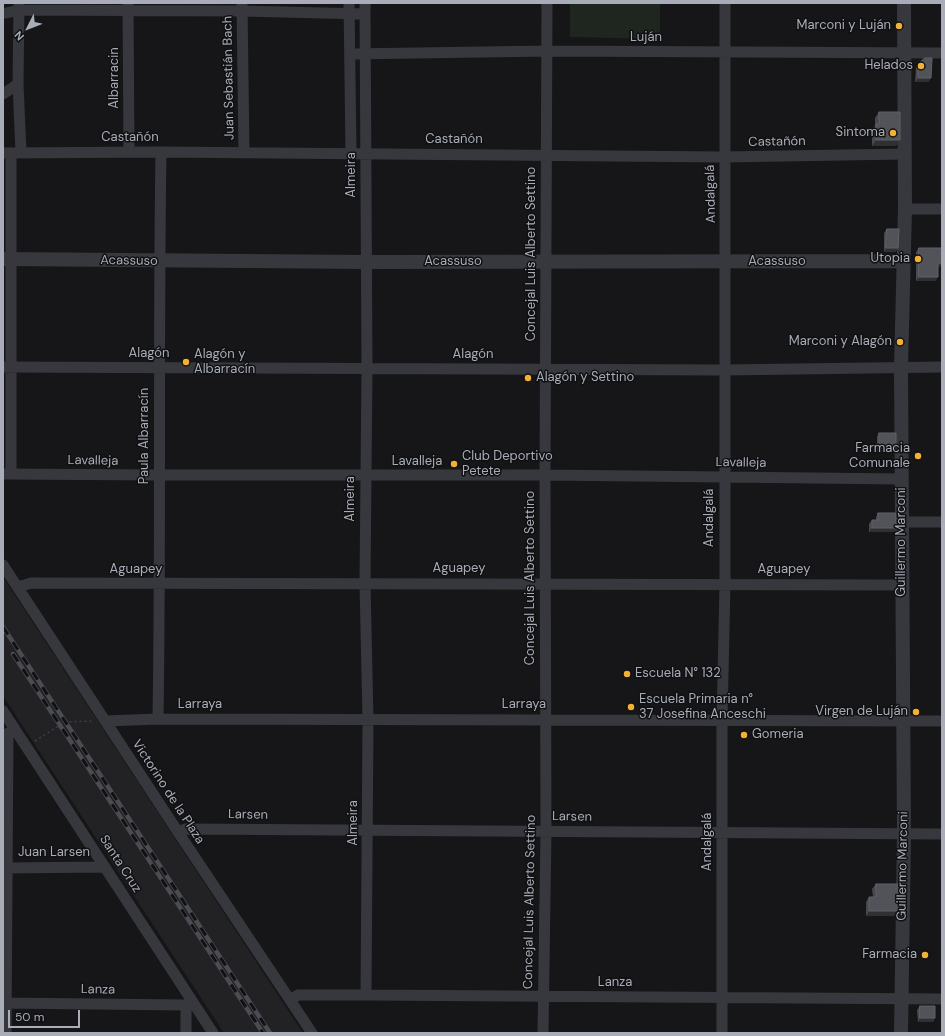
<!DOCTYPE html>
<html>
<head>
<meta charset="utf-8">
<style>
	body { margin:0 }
	#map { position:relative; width:945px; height:1036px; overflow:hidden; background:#161618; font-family:"DM Sans",sans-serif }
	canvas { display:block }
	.frame { position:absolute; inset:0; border:4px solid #a8adb8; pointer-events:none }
	.north { position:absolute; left:8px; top:8px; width:40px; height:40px; -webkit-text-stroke:3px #111113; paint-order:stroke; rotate:228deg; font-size:11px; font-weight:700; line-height:16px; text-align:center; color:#a8adb8 }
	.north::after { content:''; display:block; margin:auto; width:14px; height:18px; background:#a8adb8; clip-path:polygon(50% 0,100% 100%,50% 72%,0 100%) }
	.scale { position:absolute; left:8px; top:1010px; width:72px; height:18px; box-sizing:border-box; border:2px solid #a8adb8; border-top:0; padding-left:5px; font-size:12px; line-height:14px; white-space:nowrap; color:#a8adb8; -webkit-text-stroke:3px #111113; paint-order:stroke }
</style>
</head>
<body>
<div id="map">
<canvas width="945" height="1036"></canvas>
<div class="frame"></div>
<div class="north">N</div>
<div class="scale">50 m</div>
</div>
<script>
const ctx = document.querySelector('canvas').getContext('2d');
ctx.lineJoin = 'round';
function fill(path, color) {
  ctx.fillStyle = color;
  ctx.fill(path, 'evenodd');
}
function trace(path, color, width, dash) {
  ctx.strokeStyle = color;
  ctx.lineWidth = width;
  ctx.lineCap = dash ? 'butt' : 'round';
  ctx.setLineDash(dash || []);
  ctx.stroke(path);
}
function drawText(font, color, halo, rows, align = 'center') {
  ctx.font = font + ' "DM Sans",sans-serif';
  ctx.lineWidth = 3;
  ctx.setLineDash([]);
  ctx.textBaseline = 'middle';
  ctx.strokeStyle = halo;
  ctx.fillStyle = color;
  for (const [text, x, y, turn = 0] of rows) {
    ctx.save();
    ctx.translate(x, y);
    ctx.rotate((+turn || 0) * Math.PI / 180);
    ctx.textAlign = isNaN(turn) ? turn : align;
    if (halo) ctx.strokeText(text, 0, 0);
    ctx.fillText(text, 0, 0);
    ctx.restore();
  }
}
fill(new Path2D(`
	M3,577L303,1033H224L3,696Z`), '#222225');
fill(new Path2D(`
	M570,3H660V39L570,37Z`), '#1e261f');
trace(new Path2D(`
	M35,741L65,722L93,721`), '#3d3f44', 1.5, [2, 3]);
trace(new Path2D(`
	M128,3L129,152
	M242,3L244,153
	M349,3L351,153
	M365,3L367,368L365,583L368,720L366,995
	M19,4L18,84L21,153
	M6,13L19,10L242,11L365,14
	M350,54L547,51L942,53
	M3,94L18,84
	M3,153L161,152L724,157L904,154
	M905,209H942
	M3,367L724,370L942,367
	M3,474L159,475H545L902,479
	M11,474V154
	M903,522H942
	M3,565L178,832L312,1033
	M18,587L31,583L901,585
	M3,711L213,1033
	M158,719C161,530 158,341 161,152
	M105,721L158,719L942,721
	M178,832L185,829L942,834
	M3,868L105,867
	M290,1000L298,995H366L942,999
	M3,1003L186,1005L192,1001
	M186,1005V1033
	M6,1033L8,733
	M543,1033L546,831L545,475L547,3
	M722,1033V720L725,584V3`), '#37383d', 11);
trace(new Path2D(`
	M3,259L367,262L903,261
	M901,1033L904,835L901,367L905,209L904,3`), '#37383d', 14);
const rail = new Path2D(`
	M3,627L270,1033
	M13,654L263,1033`);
trace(rail, '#4a4c52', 4.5);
trace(rail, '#111113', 3, [9]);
fill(new Path2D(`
	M918,64L931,78L928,82H915L916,68Z
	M879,112L900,140L896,146H872V130L875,126V118Z
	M887,229L898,248L895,252H884V233Z
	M919,248L942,263L939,267H938V277L935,281H916V252Z
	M879,433L893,452H877V437Z
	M878,513L896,528L894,532H869V524L872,520H876V517Z
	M876,884L894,916H866V902L869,897H873L872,889Z
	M920,1006L935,1018L933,1022H918L917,1010Z`), '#47494d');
fill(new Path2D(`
	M918,78H931L928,82H915Z
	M876,140H900L896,146H872Z
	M886,248H898L895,252H884Z
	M938,263H942L939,267H935Z
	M919,277H938L935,281H916Z
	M880,448H896L893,452H877Z
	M872,528H896L894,532H869Z
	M869,911H898L894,916H866Z
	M920,1018H935L933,1022H918Z`), '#2f3033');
const building = new Path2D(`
	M925,58H932L931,78H918V64Z
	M879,112H900V140H876V124H879Z
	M887,229H899L898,248H886Z
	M919,248H942V263H938V277H919Z
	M879,433H896V448H880Z
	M878,513H896V528H872V520H878Z
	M876,884H898V911H869V897H876Z
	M920,1006H935V1018H920Z`);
fill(building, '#525359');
trace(building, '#5f6168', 1);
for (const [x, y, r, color] of [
	[899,26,4,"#f2b134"],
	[921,66,4,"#f2b134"],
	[893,133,4,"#f2b134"],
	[918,259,4,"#f2b134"],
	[900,342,4,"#f2b134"],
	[186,362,4,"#f2b134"],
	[528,378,4,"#f2b134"],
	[918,456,4,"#f2b134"],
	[454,464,4,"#f2b134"],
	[627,674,4,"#f2b134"],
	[631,707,4,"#f2b134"],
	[916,712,4,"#f2b134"],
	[744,735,4,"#f2b134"],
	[925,955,4,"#f2b134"]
]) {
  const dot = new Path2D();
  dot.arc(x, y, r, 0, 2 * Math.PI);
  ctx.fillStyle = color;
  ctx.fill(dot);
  trace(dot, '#111113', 1.5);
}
drawText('13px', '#a8adb8', '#111113', [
	["Marconi y Luján",891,26],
	["Helados",913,66],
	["Sintoma",885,133],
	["Utopia",910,259],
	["Marconi y Alagón",892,342],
	["Alagón y",194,355,"left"],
	["Albarracín",194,370,"left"],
	["Alagón y Settino",536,378,"left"],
	["Farmacia",910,449],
	["Comunale",910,464],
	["Club Deportivo",462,457,"left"],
	["Petete",462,472,"left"],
	["Escuela N° 132",635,674,"left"],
	["Escuela Primaria n°",639,700,"left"],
	["37 Josefina Anceschi",639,715,"left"],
	["Virgen de Luján",908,712],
	["Gomeria",752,735,"left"],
	["Farmacia",917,955]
], 'right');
drawText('13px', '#a8adb8', '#111113', [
	["Luján",646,38],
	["Albarracin",115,78,-90],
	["Juan Sebastián Bach",229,78,-91],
	["Castañón",130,138],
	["Castañón",454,140],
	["Castañón",777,142,-1],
	["Almeira",352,175,-90],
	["Andalgalá",711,194,-91],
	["Concejal Luis Alberto Settino",532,254,-90],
	["Acassuso",129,261,1],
	["Acassuso",453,262],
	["Acassuso",777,262],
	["Alagón",149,354],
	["Alagón",473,355],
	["Paula Albarracín",145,436,-90],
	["Lavalleja",93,461,1],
	["Lavalleja",417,462],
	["Lavalleja",741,463,1],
	["Almeira",351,499,-90],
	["Andalgalá",710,518,-90],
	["Guillermo Marconi",902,542,-90],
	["Aguapey",459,569],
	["Aguapey",136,570],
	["Aguapey",784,570],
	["Concejal Luis Alberto Settino",531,578,-90],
	["Larraya",200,705],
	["Larraya",524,705],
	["Victorino de la Plaza",168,792,57],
	["Larsen",248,815,1],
	["Larsen",572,817,1],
	["Almeira",354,823,-90],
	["Andalgalá",708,842,-90],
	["Juan Larsen",54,853],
	["Santa Cruz",120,864,57],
	["Guillermo Marconi",903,866,-89],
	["Concejal Luis Alberto Settino",530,902,-89],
	["Lanza",615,983],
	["Lanza",98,990,1]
]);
</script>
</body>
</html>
